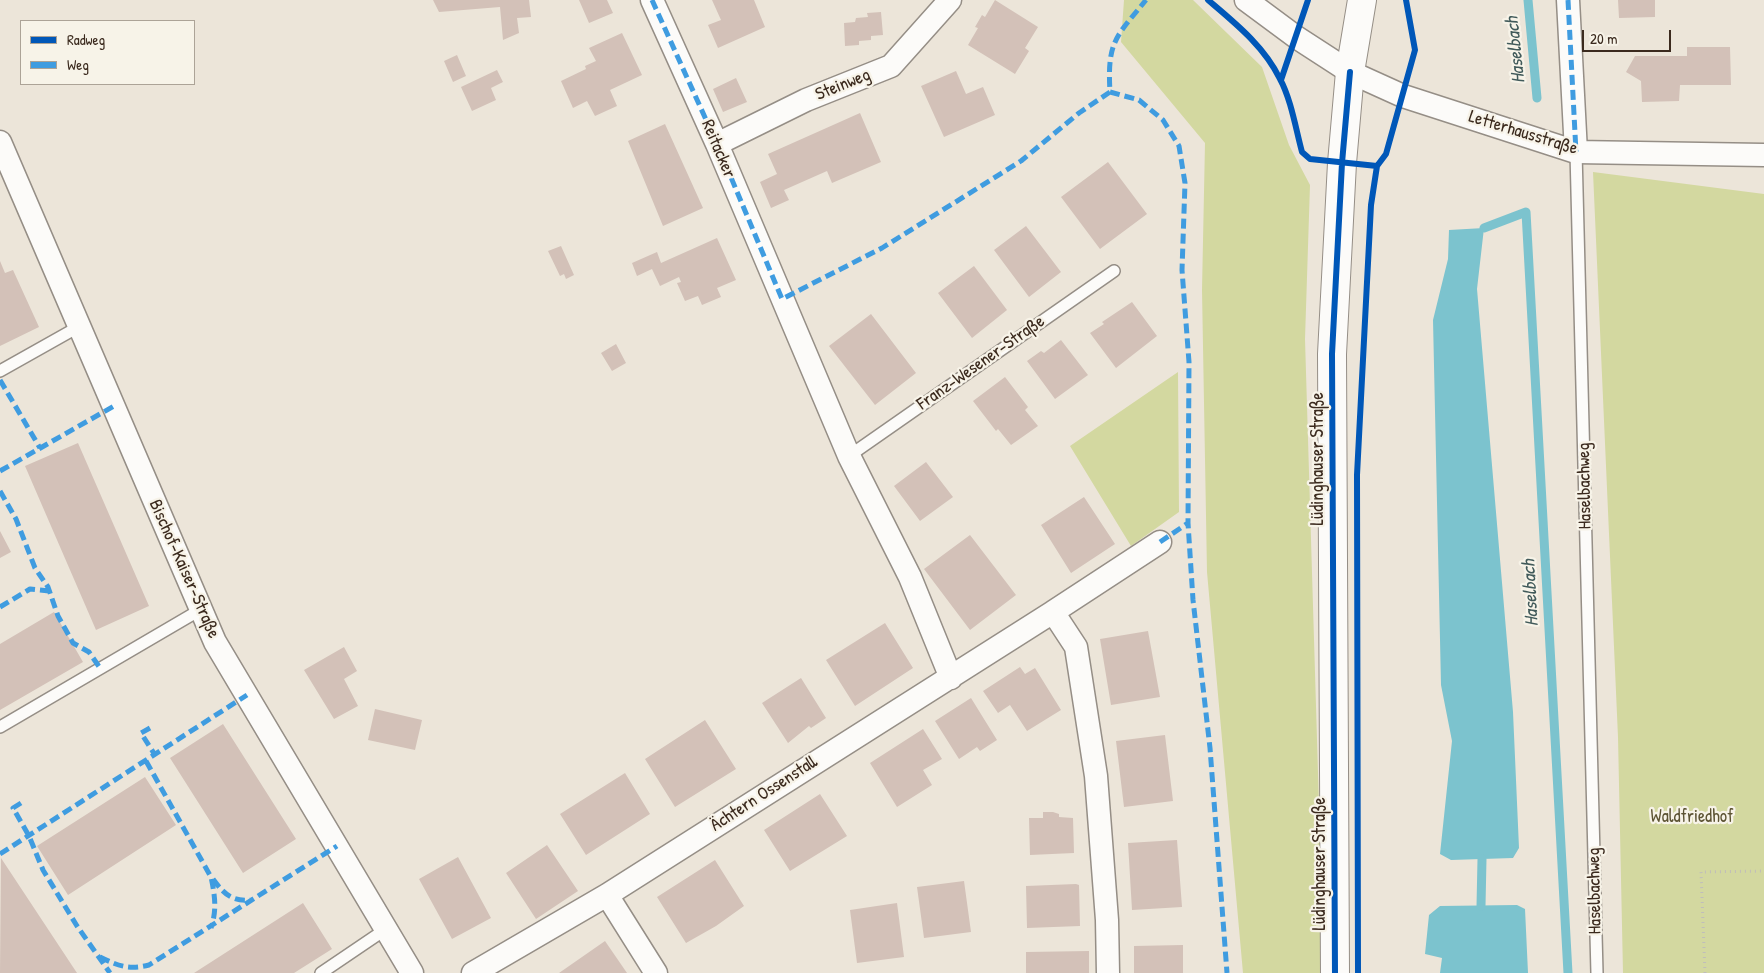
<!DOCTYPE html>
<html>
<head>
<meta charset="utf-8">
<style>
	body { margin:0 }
	#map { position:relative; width:1764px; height:973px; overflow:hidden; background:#ece5d9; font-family:"Patrick Hand",sans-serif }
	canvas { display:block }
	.legend { position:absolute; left:20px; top:20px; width:175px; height:65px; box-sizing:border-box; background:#f7f3e8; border:1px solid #aca397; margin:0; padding:6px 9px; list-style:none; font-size:15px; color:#3b2a1e }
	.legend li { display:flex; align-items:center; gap:10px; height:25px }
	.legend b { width:25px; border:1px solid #aca397 }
	.scale { position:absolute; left:1582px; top:30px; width:89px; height:22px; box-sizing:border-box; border:2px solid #3b2a1e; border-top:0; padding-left:6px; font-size:15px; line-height:18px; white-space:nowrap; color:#3b2a1e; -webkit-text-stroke:4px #f7f3e8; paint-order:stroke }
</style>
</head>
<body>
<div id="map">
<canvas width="1764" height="973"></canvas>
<ul class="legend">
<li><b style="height:6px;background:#0057b8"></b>Radweg</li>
<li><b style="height:6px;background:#3f9ce0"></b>Weg</li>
</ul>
<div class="scale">20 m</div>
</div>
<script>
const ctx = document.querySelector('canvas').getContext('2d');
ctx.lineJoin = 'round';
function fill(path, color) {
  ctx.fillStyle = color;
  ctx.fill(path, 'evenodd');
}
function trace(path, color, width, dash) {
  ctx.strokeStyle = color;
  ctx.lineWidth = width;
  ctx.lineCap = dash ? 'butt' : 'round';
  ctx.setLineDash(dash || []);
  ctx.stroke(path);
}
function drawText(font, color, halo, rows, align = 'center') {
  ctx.font = font + ' "Patrick Hand",sans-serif';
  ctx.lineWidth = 4.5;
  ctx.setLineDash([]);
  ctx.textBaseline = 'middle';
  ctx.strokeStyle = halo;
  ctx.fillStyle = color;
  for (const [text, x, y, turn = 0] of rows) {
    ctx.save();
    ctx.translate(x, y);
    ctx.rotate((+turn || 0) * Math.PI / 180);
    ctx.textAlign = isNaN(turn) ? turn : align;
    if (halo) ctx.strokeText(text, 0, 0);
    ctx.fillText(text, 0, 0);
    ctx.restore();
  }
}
fill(new Path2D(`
	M1124,0H1193L1262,67L1289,145L1310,185L1305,339L1324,973H1243L1207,572L1202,290L1205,143L1121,42Z
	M1593,172L1764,194V973H1623L1618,737Z
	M1178,372L1179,512L1131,546L1070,446Z`), '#d3d8a0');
fill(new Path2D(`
	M1484,228L1477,289L1513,712L1519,848L1513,858L1451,860L1440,854L1452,741L1441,685L1433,320L1448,259L1449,230Z
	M1517,905L1525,909L1528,973H1440L1442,958L1425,954L1429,915L1440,906Z`), '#7cc3ce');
trace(new Path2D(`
	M1528,0L1537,98
	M1484,228L1526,212L1568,973
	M1481,906L1482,859`), '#7cc3ce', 9);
fill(new Path2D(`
	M433,0H529L531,17L517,18L519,33L503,40L500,7L439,12Z
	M579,0H607L613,13L589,23Z
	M712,0H754L765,27L718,48L708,25L721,20Z
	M995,0L1038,27L1025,48L1029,51L1015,74L968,45L978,28L975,27L982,15L985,17Z
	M1618,0H1655V17L1619,18Z
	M881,12L883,35L871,36V40L859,41V45L845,46L844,23L855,22L856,18L868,17L867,13Z
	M622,33L642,75L610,90L617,106L595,116L587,101L573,108L561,81L586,69L585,66L596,61L589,48Z
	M1687,47H1730L1731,85H1680L1679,101L1642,102L1641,81L1626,72L1635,56H1687Z
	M457,55L466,76L453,82L444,61Z
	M497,70L503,82L491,88L496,100L472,111L461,87Z
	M956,71L966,94L983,87L995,115L944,137L921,86Z
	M736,78L747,102L723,112L713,89Z
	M860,113L881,162L832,183L827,171L784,190L789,200L771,208L760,182L777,174L768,154Z
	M665,124L703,208L663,226L628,141Z
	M1108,162L1147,214L1100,249L1061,197Z
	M1026,226L1061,272L1029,297L994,250Z
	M717,238L736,280L717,288L721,297L702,305L698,296L685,301L677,283L681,282L679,277L660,286L652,269L637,276L632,263L657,252L661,263Z
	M561,246L574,275L566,279L564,274L560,276L548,251Z
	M0,261L5,273L13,270L39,327L0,346Z
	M974,266L1007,310L972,338L938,293Z
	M1132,302L1157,336L1116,368L1090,333L1104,324L1102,322Z
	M871,314L916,373L875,405L829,346Z
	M1061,340L1088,375L1055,399L1027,361L1041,351L1044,353Z
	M616,344L626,363L612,371L601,353Z
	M1005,377L1028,407L1025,410L1038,426L1011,445L998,429L996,431L973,401Z
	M78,443L149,606L96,630L25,466Z
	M926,462L953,497L920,521L894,486Z
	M1084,497L1115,544L1071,573L1041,525Z
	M0,531L11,552L0,558Z
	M970,535L1016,595L970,630L924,569Z
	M54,612L83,662L0,710V644Z
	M885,623L913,668L855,706L826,660Z
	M1148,631L1160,697L1111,705L1100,639Z
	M344,647L357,671L344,679L358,706L334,719L304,670Z
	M1020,667L1025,674L1035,668L1061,710L1027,731L1010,705L998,713L983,691Z
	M801,678L826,718L811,728L809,726L788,743L762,703Z
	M971,698L997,740L980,751L977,747L959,759L935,721Z
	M375,709L422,720L415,750L368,740Z
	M705,720L736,769L675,807L645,759Z
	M223,724L296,839L243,873L170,758Z
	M923,729L942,759L923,770L932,785L897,807L870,763Z
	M1165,735L1173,801L1124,807L1116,741Z
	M625,773L650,814L586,855L560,814Z
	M145,777L176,825L68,895L37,846Z
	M820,794L847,836L790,871L764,830Z
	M1043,812H1053L1059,814V817L1073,818L1074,853L1030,855L1029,818H1043Z
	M1177,840L1182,907L1132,910L1128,843Z
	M547,845L578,891L536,919L506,873Z
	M458,857L491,918L452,939L419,879Z
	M1,858L73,967L77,973H0Z
	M715,860L744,906L716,926L686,943L657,897Z
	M964,881L971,932L924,938L917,887Z
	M1076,884L1079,885L1080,926L1027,928L1026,886Z
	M303,903L332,949L294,973H194Z
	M897,903L904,957L857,963L850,910Z
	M605,941L627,973H559Z
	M1183,945V973H1134V946Z
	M1089,951V973H1026V952Z`), '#d3c1b8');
const service = new Path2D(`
	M1576,152L1597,973
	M0,371L80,326
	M849,456L1114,271
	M0,727L200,610
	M321,973L386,929`);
const minor = new Path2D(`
	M652,0L717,144L849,456L910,577L951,678
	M1246,0L1296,37L1350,72L1403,96L1576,152L1764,155
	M1568,0L1576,152
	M0,142L215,642L412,973
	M717,144L806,100L891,66L950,0
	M1053,612L1160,542
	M607,895L656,973
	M473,973L607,895L1053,612L1076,647L1096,776L1107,920L1108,973`);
const tertiary = new Path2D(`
	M1335,973L1332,354L1342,163L1350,72L1362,0`);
trace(service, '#958e86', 14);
trace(minor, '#958e86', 25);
trace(tertiary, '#958e86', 30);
trace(new Path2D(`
	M1705,973L1701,872L1764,871`), '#c0bdba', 3, [1, 4]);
trace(service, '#fcfbf9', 11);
trace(minor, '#fcfbf9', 22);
trace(tertiary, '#fcfbf9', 28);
trace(new Path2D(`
	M652,0L717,144L782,299L882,248L1021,161L1079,113L1110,92C1107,41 1116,37 1146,0
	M1568,0L1576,152
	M1110,92L1139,100L1163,120L1179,146L1185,183L1182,270L1189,362L1188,523L1193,600L1210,748L1227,973
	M0,380L40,448
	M0,471L114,406
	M0,491L16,519L35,568L48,587L58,616L73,643L89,652L100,668
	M1160,542L1188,523
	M0,607L30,589L49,591
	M150,728L141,733L155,755
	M146,761L211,877C215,896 217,910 211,928
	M21,803L13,808L29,836L43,870L77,926L110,973
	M0,854L247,695
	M213,879C224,894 232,902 252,900
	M100,957C118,966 129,970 149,965L337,846`), '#3f9ce0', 5, [10, 5]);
trace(new Path2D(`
	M1208,0C1235,23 1264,46 1280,79C1291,99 1296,130 1302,152L1310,159L1377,166
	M1281,80L1308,0
	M1335,973L1332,354L1342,163L1350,72
	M1358,973L1357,475L1371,205L1377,166L1386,154L1415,50L1406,0`), '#0057b8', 6);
drawText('18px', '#3b2a1e', '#f7f3e8', [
	["Steinweg",843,85,-22],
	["Letterhausstraße",1523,133,17],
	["Reitacker",718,149,67],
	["Franz-Wesener-Straße",981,363,-35],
	["Lüdinghauser Straße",1318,459,-90],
	["Haselbachweg",1585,486,-91],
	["Bischof-Kaiser-Straße",184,569,66],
	["Ächtern Ossenstall",764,794,-33],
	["Lüdinghauser Straße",1320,864,-90],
	["Haselbachweg",1595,891,-91]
]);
drawText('18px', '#5c5333', '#f7f3e8', [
	["Waldfriedhof",1692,817]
]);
drawText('italic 19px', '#415a5a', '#f7f3e8', [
	["Haselbach",1516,50,-96],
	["Haselbach",1531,593,-93]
]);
</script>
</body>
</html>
